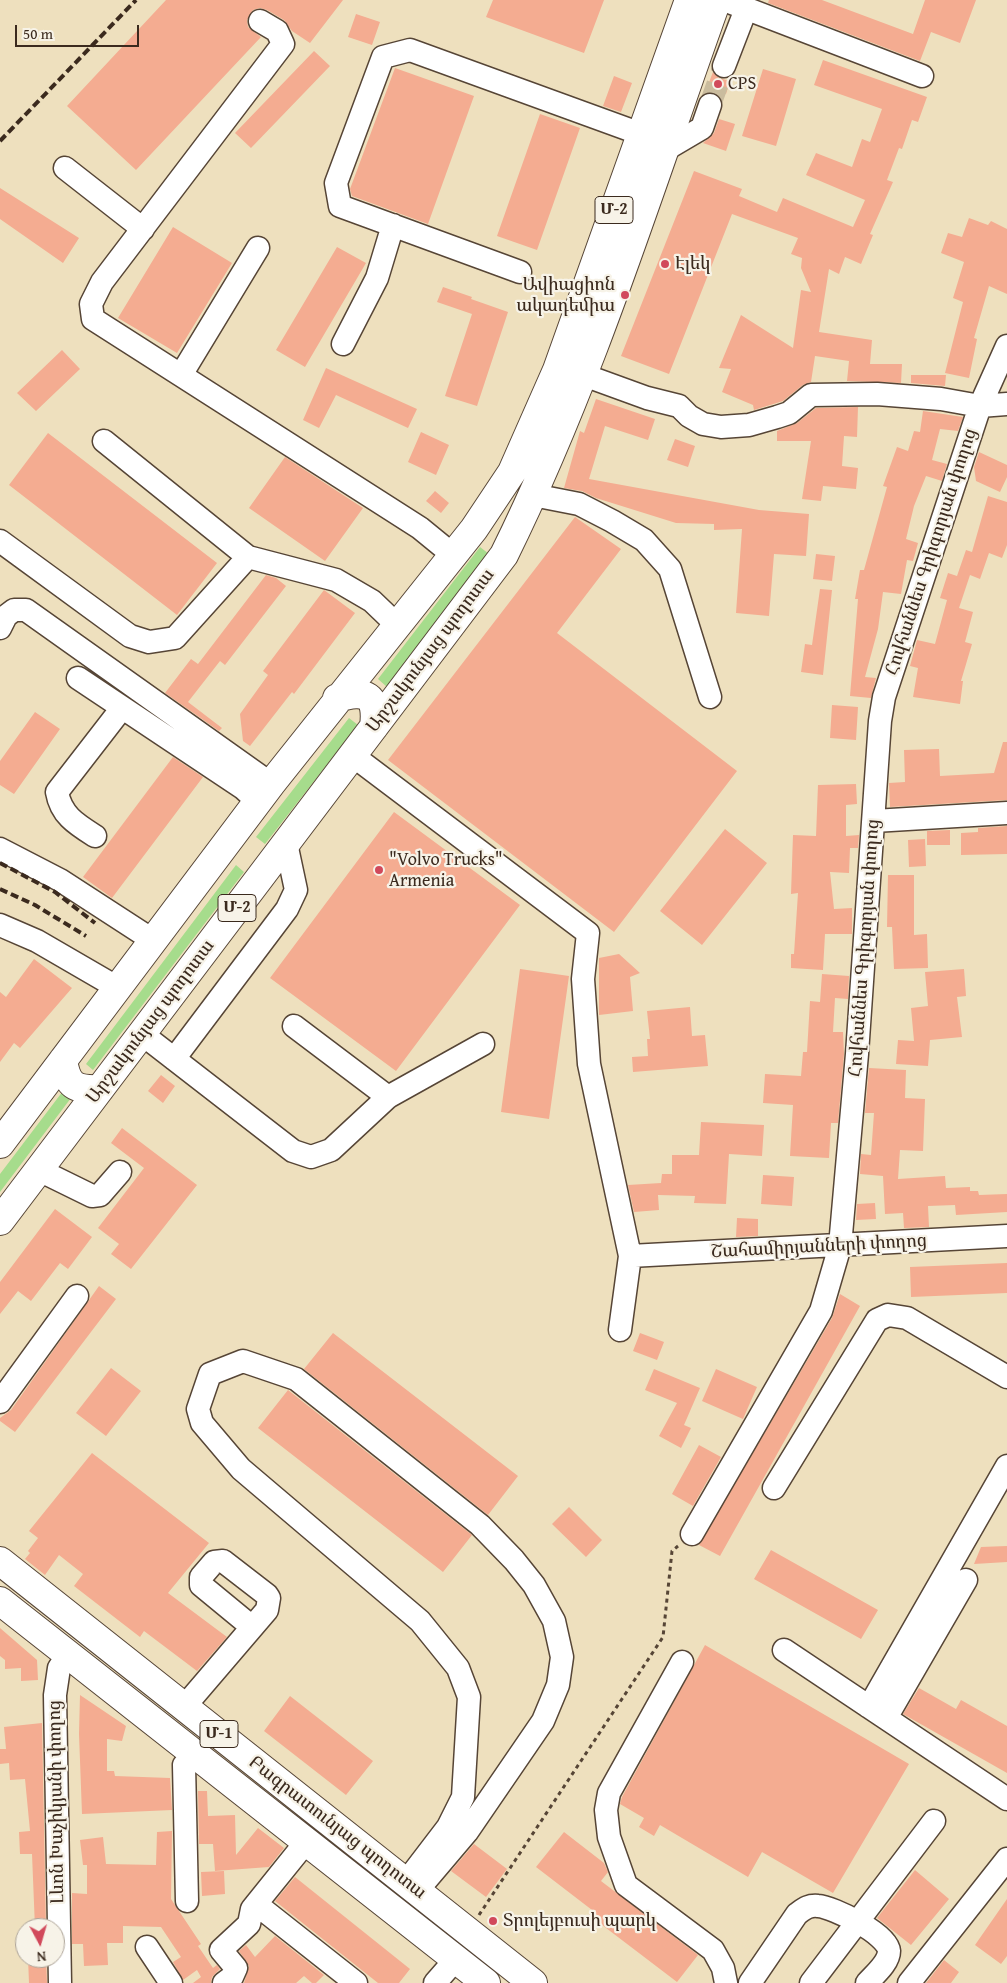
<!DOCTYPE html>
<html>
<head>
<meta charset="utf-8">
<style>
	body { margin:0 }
	#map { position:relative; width:1007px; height:1983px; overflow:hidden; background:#eee0be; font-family:"Gentium Book Plus",serif }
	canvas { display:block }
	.north { position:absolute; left:15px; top:1918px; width:50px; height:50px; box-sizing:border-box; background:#f7f3e8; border:1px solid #aca397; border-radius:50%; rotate:174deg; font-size:14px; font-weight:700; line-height:20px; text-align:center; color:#3b2a1e }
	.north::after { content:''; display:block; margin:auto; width:18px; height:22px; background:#d1495b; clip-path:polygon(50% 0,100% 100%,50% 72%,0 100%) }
	.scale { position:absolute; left:15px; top:25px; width:124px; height:22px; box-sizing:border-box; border:2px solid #3b2a1e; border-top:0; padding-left:6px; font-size:15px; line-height:18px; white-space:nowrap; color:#3b2a1e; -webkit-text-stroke:4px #f7f3e8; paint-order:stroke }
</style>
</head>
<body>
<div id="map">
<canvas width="1007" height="1983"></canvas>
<div class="north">N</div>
<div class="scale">50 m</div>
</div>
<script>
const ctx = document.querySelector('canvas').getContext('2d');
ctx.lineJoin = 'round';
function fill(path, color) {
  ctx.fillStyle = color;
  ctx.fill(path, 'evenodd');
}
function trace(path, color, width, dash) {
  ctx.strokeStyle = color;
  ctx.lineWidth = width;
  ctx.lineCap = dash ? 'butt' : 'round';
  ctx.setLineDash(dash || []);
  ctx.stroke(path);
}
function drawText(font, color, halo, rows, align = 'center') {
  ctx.font = font + ' "Gentium Book Plus","Noto Serif Armenian",serif';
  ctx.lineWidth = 4.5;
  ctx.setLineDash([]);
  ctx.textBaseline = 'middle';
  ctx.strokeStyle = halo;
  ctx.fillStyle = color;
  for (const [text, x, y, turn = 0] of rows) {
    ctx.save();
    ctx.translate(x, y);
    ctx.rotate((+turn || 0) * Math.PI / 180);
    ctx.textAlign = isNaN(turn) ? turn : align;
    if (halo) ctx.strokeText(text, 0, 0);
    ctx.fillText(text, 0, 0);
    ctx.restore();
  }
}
fill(new Path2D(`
	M480,547L489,554L387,687L378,679Z
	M349,718L358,725L265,844L256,837Z
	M236,865L244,872L93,1070L86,1064Z
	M63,1091L71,1098L0,1192V1174Z`), '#a6dc8c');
fill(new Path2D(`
	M166,0H343L310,43L292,31L284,20L267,10L260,8L253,10L247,20L248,27L261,37L136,170L67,106Z
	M493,0H604L584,53L486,17Z
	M769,0H822L913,34L925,0H976L960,43L931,32L920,61L768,3Z
	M356,14L380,22L372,45L348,37Z
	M314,51L330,66L251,148L235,133Z
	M823,60L927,97L918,122L912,120L902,149L899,148L887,180L893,182L870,234L873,235L861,264L845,257L839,274L829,269L819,332L872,340L870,364H902L901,383L847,381L849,361L815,356L811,382L803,385L783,401L754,410L753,405L722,392L731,369L719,368L741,315L793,348L801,290L811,292L801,268L802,258L791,254L798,238L732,214L669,374L621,356L694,171L742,189L739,196L777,212L783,198L853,227L865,200L806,175L816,153L852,167L862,139L870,142L882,109L814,85Z
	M395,68L474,96L428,224L352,196L350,189Z
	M763,69L796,79L776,146L742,136Z
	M713,72L719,78L730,81L726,94L720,92L719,96L714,92L705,93Z
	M614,76L632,83L621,112L603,106Z
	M540,114L580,128L537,250L497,236Z
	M719,119L735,124L726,151L703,143L714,133Z
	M0,188L79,238L63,263L0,219Z
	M969,218L988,225L991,221L1007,229V294L989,286L974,338L977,339L969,378L945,373L963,302L953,298L964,262L941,253L948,233L962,237Z
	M173,227L232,263L177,353L118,318Z
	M337,247L366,263L305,367L276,350Z
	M443,287L472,297L471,299L508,312L477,406L445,396L472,314L437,302Z
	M62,350L80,369L36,411L17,393Z
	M326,368L417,409L408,428L336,395L319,428L303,420Z
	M911,375H946L945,386L911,383Z
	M596,399L655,419L648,440L605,426L589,479L759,510L809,514L806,556L774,554L769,616L736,613L742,529L714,530V524L676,523L596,498L582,491L564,488L580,431L584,433Z
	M858,407L857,437L844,436L842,466L858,468L856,489L823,486L821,501L802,499L811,441H777V431L797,423L816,408Z
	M923,411L963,417L958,431L940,429L932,460L947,464L942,481L926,476L914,506L906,539L918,543L913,561L907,560L901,594L883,592L878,629L865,677L876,678L871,698L850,696L858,599H855L860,570H864L887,487L883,486L897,447L908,451L914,431L920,432Z
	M421,432L449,445L436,475L408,462Z
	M48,433L217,563L177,615L9,485Z
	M675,439L695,446L688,467L667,460Z
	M979,452L1007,465V477L1000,492L976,481L974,467Z
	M285,457L363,508L325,561L249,508Z
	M435,491L449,503L441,513L426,501Z
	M988,496L1007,502V545L1002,558L989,553L980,579L970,575L959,608L973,612L965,642L972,644L961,681H963L960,704L913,697L918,668L910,666L917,640L935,644L947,600L940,598L948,573L957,576L966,550L972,552Z
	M575,517L621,549L557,633L737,771L614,932L388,760Z
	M816,554L835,556L832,581L813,579Z
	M266,575L276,578L286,586L225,665L220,661L188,702L222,728L219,731L165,693L191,659L198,664Z
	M820,589L832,590L823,675L801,672L805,644L812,645Z
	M324,590L355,613L294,694L292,692L250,746L243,741L240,714L268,675L263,671Z
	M832,705L858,707L856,740L830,738Z
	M35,712L60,729L14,794L0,785V761Z
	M1003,742H1007V800L890,807L889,783L905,782L904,750L939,749L940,776L994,773Z
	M173,757L203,777L112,898L83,877Z
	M856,784L857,804L846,805V836L859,835L858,848H850L849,873L830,872L834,909L852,908V934H825L823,970L791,968V954H794L798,893L791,894L793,835L816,836L818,785Z
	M394,812L520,905L396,1071L270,978Z
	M1007,826V854L961,855V833L978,832V828Z
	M725,829L767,863L702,945L660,911Z
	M950,830V845H927V831Z
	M925,839L926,866L909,867L908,840Z
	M888,875H914V935L927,934L928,968L894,969L892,927H887Z
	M619,954L640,973L630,977L633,1011L599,1015V958Z
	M34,959L72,988L20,1048L14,1043L0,1062V992L6,997Z
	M520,969L569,976L549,1119L501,1112Z
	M964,969L966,996L957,997L962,1037L930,1040L928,1066L896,1064L898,1040L914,1041L911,1008L928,1006L925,972Z
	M822,974L849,976L848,999L835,998L833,1032H843L844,1054L838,1123H831L829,1158L790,1156L793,1105L763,1103L765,1074L801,1076L803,1052H807L810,1001L820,1002Z
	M690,1007L692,1036L705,1035L708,1066L633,1072L632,1057L648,1056L647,1039H650L647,1011Z
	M869,1068L906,1070L905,1098L925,1099L923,1151L900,1150L898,1179L945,1176L946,1188L970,1187V1191H978L979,1195L1007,1194V1212L956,1215L955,1205L928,1206L929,1227L904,1228L903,1213L885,1214L883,1176L860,1174L861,1154L871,1155L874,1113H865Z
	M161,1075L175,1086L163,1103L148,1091Z
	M701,1122L764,1125L762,1156L729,1154L726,1204L694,1203L695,1196L658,1195L659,1210L634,1212L628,1185L661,1183L662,1174H672V1155H699Z
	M122,1128L197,1185L131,1269L111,1254L119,1244L98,1228L144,1168L111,1143Z
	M763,1175L794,1177L792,1206L761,1204Z
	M875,1203L876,1219L856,1220L857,1204Z
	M55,1209L92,1237L68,1269L60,1263L31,1301L18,1291L0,1314V1282Z
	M737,1218L758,1219V1236L736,1237Z
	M1007,1263V1293L911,1297L910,1267Z
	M99,1286L116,1299L15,1432L0,1421V1418L11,1410Z
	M840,1294L860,1306L720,1556L699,1545L832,1318Z
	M333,1333L518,1476L488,1515L304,1369Z
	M640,1333L664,1342L657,1360L633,1351Z
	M111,1368L141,1391L106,1436L76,1413Z
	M654,1369L700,1388L684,1425L691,1428L681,1448L659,1436L677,1403L645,1390Z
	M716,1369L757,1387L743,1419L702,1401Z
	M288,1390L472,1535L443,1572L258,1428Z
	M699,1445L721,1457L693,1506L672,1494Z
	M92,1453L209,1543L168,1593L227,1637L197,1671L144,1631L140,1637L74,1586L83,1574L59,1555L45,1575L25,1559L30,1553L28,1551L38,1538L29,1531Z
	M569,1507L602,1540L586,1557L552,1524Z
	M1007,1546V1562L974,1564L981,1547Z
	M771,1550L878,1610L861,1639L754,1579Z
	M0,1628L37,1660L38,1680L21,1681V1668L5,1669V1660L0,1656Z
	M705,1645L909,1764L833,1893L762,1852L748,1877L660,1825L654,1836L639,1827L644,1818L620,1804L622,1797Z
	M919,1688L956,1709L961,1700L1007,1726V1773L903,1714Z
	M80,1695L126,1726L122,1741L107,1739V1771H114L115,1776L170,1778L172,1810L82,1814L79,1734Z
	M290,1696L373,1761L346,1795L264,1731Z
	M42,1723L46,1928H35L32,1854H20L19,1832L30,1831L25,1779L10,1780L9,1763L0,1764V1749H6L4,1727Z
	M198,1791H207L208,1816L235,1815L236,1855L258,1828L284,1848L269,1867L215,1871L213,1844H199Z
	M172,1831L171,1899L201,1944L198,1946L213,1968L217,1965L220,1969L212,1977L211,1983H193L201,1977L197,1970L183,1980L173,1962L181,1957L161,1927L123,1926V1943H107L108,1965L84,1966L83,1944H72V1893L87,1894V1865H83L80,1840L103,1837L106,1864L156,1865L157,1832Z
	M564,1832L604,1863L608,1872L601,1881L698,1955L677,1982L589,1915L592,1910L536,1867Z
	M474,1844L507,1869L486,1897L451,1871Z
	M915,1870L949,1899L911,1945L877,1918Z
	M224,1871L225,1894L202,1896L201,1872Z
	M295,1877L410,1969L399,1983H378L275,1901Z
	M1007,1899V1956L1001,1964L975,1945Z
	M275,1936L324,1975L316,1983H312L304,1976L296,1983H244L249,1966L239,1951L246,1945L255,1957Z
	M28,1958H46L47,1983H29Z
	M944,1960L959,1972L951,1983H926Z`), '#f4ac91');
trace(new Path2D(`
	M710,105L724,66`), '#cabc9e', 22, [22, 11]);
const minor = new Path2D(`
	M724,0L922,76
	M260,21L277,31L283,44L102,282L91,304L93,319L420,528L453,555
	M724,66L746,9
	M663,151L702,128L710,105
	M65,168L143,229
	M520,272L340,206L336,183L383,57L410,50L641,134
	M343,344L377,278L393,225
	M581,374L647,398L679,406L689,416L703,424L721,427L749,425L777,417L789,413L811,395L877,394L941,399L980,406L1007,404
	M181,375L258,248
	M104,441L248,557
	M533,495L579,504L612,521L644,540L670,569L710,697
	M0,541L130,636L149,642L175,638L248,557L336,580L372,601L397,625
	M0,628L6,616L14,610H26L271,784
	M78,678L243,788L257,801
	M352,755L588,933L583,979L589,1064L630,1256L620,1330
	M874,821L1007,813
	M95,836C76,824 61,815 57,792L122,708
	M0,849L60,880L154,941
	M0,925L37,941L118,988
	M294,1026L388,1097
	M142,1034L293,1151L311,1157L331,1150L388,1097L483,1044
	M174,1059L287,909L296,890L286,843
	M39,1170L92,1196L100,1195L120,1172
	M630,1256L1007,1236
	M0,1402L77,1296
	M774,1488L877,1320L888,1315L907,1318L1007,1377
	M692,1534L821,1311L840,1246L857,1054L880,721L884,697L980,406L1007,346
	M784,1650L1007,1799
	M682,1662L609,1793L606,1810L609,1837L626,1885L713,1950L723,1968L726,1983
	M184,1707L267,1610L269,1598L267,1595L223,1561L214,1562L201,1577V1585L252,1627
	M869,1707L1007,1466
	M886,1718L966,1580
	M406,1882L448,1827L463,1797L469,1697L458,1668L420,1621L241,1469L202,1423L198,1409L210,1374L243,1361L296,1379L480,1525L514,1560L534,1585L554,1621L562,1657L558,1685L543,1721L467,1832L417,1891
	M187,1901L184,1765L195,1754
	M256,1904L356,1983
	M147,1947L171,1983
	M60,1983L55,1695L59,1668L68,1655
	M224,1983L232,1977L236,1968L221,1950L249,1924L252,1909L256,1904L306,1842
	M435,1983L456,1959
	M750,1983L797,1914C804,1909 808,1905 818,1906C833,1907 888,1934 889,1951C889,1963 874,1975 867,1983
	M811,1983L934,1821
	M909,1983L1007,1859`);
const major = new Path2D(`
	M337,698C366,689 378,695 374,727
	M63,1060C67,1086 75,1090 100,1089
	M0,1144L271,784L474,529L512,472L557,370L689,0
	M0,1221L504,555C592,377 650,186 717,0
	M0,1561L533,1983
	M0,1601L486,1983`);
trace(minor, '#564536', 25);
trace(major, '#564536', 30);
trace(new Path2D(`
	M479,1915L663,1637L672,1551L678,1546`), '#564536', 3, [4, 4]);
trace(minor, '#fff', 22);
trace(major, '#fff', 28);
trace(new Path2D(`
	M0,141L136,0
	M0,863L55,892L95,923
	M0,889L35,905L86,936`), '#3b2a1e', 4, [8, 4]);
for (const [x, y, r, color] of [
	[718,84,5,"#d1495b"],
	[665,264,5,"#d1495b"],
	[625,295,5,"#d1495b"],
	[379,870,5,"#d1495b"],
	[493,1921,5,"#d1495b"]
]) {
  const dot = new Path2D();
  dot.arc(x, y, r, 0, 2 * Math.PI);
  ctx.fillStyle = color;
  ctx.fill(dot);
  trace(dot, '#f7f3e8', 2);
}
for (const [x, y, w] of [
	[614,210,38],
	[237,908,38],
	[219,1734,38]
]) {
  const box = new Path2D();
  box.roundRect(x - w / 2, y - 13.5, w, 27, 4);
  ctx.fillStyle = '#f7f3e8';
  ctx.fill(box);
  trace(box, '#3b2a1e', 1);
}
drawText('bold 16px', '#3b2a1e', null, [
	["Մ-2",614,210],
	["Մ-2",237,908],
	["Մ-1",219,1734]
]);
drawText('18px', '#3b2a1e', '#f7f3e8', [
	["CPS",728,84],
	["Էլեկ",675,264],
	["Ավիացիոն",615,285,"right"],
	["ակադեմիա",615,306,"right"],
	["\"Volvo Trucks\"",389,860],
	["Armenia",389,881],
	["Տրոլեյբուսի պարկ",503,1921]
], 'left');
drawText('18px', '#3b2a1e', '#f7f3e8', [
	["Հովհաննես Գրիգորյան փողոց",932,552,-72],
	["Արշակունյաց պողոտա",431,651,-53],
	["Հովհաննես Գրիգորյան փողոց",865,948,-86],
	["Արշակունյաց պողոտա",151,1022,-53],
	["Շահամիրյանների փողոց",819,1247,-3],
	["Լևոն Խաչիկյանի փողոց",57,1802,-91],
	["Բագրատունյաց պողոտա",337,1828,38]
]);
</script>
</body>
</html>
